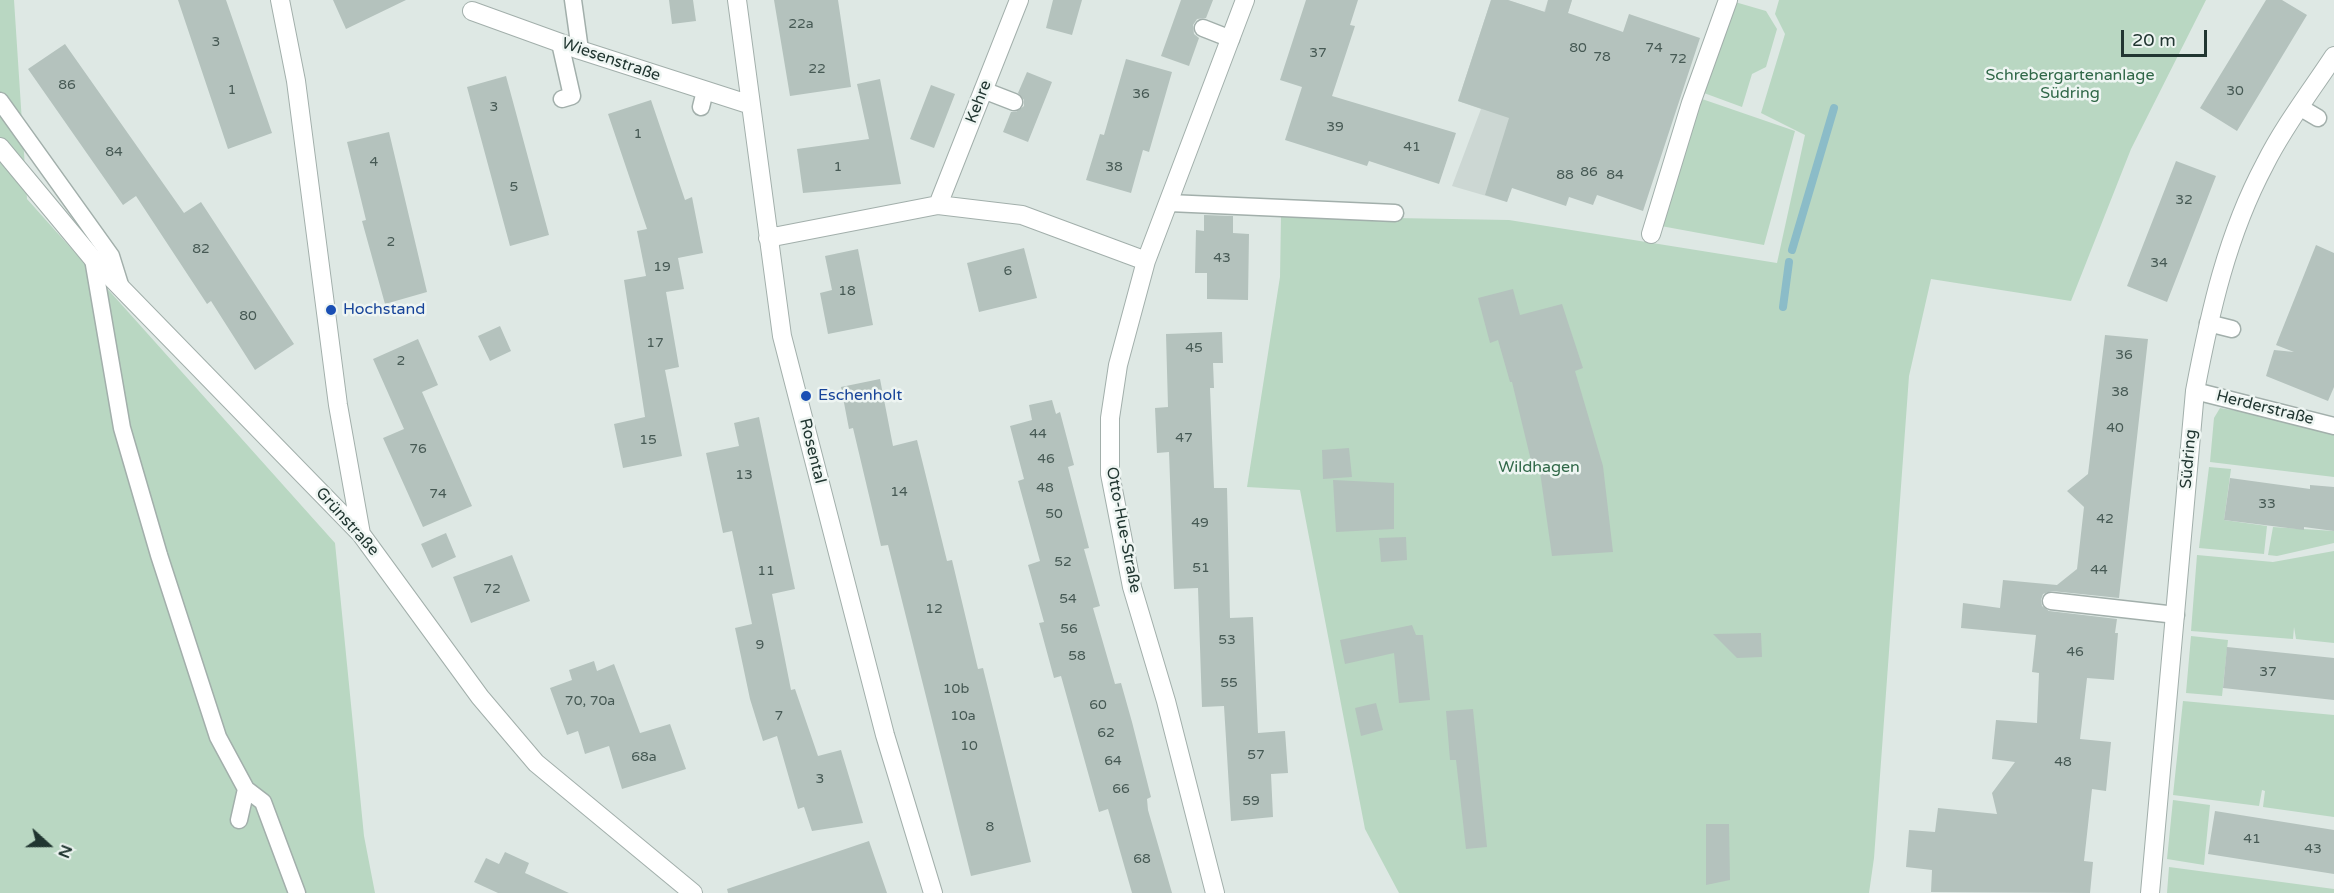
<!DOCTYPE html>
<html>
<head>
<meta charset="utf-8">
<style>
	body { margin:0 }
	#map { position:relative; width:2334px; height:893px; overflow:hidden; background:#dee8e4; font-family:"Varela Round",sans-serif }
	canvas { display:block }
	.north { position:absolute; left:18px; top:815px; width:60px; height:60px; -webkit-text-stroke:4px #eef5f2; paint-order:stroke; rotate:111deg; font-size:16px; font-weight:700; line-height:24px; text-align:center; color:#213631 }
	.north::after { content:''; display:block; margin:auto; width:21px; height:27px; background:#213631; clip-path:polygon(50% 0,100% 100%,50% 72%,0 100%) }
	.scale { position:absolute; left:2121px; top:30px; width:86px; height:27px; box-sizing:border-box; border:3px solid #213631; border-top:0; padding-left:8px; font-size:18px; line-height:21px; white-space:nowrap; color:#213631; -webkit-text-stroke:4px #eef5f2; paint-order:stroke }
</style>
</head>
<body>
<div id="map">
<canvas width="2334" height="893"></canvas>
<div class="north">N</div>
<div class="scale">20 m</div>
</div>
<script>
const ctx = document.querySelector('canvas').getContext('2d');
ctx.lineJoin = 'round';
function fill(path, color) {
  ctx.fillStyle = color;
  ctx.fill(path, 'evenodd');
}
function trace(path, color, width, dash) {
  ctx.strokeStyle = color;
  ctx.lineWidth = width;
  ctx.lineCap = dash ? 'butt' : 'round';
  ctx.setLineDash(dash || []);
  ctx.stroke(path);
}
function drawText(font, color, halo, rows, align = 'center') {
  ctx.font = font + ' "Varela Round",sans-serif';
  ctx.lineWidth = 5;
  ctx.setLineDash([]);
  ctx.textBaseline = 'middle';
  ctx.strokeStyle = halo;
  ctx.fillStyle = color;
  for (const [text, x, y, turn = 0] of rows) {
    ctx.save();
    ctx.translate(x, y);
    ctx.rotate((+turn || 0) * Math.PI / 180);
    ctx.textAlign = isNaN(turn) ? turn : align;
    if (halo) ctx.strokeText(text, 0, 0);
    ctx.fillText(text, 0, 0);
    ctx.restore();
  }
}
fill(new Path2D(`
	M1491,0H1508L1544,12L1548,0H1572L1507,202L1452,186L1481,109L1458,101Z`), '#ccd7d3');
fill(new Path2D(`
	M0,0H14L27,199L335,543L364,836L375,893H0Z
	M1779,0H2206L2131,149L2071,301L1931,279L1909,376L1874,858L1869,893H1399L1365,829L1300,490L1247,487L1280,277L1281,216L1509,220L1777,263L1805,135L1761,113L1785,34L1775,14Z
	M1735,2L1766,11L1777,29L1766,67L1752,74L1742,107L1704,93Z
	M1702,99L1795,131L1764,245L1661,226Z
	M2220,408L2256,414L2334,433V477L2210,462L2214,418Z
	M2209,467L2231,469L2224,520L2267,526L2264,554L2199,548Z
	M2273,527L2334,531V543L2277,556L2268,555Z
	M2334,551V643L2296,639L2294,627L2293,639L2191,631L2197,555L2273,562Z
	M2191,636L2228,640L2222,696L2186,693Z
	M2183,701L2334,715V817L2263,807L2265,791L2262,790L2259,806L2173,795Z
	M2173,800L2210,805L2204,865L2167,859Z
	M2169,867L2334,889V893H2167Z`), '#b9d7c2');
trace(new Path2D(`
	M1792,250L1834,108
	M1783,307L1789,262`), '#8bbcc8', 8);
fill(new Path2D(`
	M178,0H226L272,133L228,149Z
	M333,0H406L346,29Z
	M669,0H693L696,21L672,24Z
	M774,0H838L851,87L790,96Z
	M1053,0H1082L1072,35L1046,28Z
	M1181,0H1213L1206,18L1197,19L1193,25L1194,34L1199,38L1189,66L1161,56Z
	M1306,0H1358L1350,25L1355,26L1332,96L1456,133L1439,184L1369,161L1367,166L1285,140L1302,87L1280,80Z
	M1491,0H1508L1545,12L1548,0H1572L1568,13L1623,32L1629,14L1700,38L1643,211L1597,195L1593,205L1569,197L1566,206L1512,188L1507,202L1485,195L1509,118L1458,101Z
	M2266,0H2282L2307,15L2237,131L2200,108Z
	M65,44L184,213L201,202L294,344L255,370L211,301L207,304L136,196L123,205L28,69Z
	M1126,59L1172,72L1149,152L1143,150L1131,193L1086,180L1100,134L1104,135Z
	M1027,72L1052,82L1028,142L1003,132L1011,112H1016L1024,106V100L1018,93Z
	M506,76L549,235L510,246L467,87Z
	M880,79L901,184L803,193L797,149L869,139L857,84Z
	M931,85L955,94L934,148L910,139Z
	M651,100L685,200L692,197L703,253L678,258L684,289L666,292L679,367L665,370L682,456L623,468L614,424L645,417L624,280L646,276L637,231L647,229L608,114Z
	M389,132L427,292L385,304L362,221L366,220L347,142Z
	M2176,161L2216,176L2167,302L2127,286Z
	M1204,215L1233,216V233L1249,234L1248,300L1207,299V273H1195L1196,230L1204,231Z
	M2316,245L2334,253V387L2328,401L2266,376L2274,350L2294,352L2276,345Z
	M1024,248L1037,298L979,312L967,263Z
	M858,249L873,325L828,334L820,293L832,290L825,256Z
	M1513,289L1520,315L1562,304L1583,368L1575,371L1603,466L1613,552L1552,556L1540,472L1534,473L1512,382H1510L1498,340L1490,343L1478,298Z
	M500,326L511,351L490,361L478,336Z
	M1222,332L1223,363H1213L1214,388H1210L1214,488H1227L1230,618L1253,617L1258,733L1285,731L1288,773L1271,774L1273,817L1231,821L1224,706L1202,707L1198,588L1174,589L1169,452L1157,453L1155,408L1168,407L1166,334Z
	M2105,335L2148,339L2119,598L2052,591L2043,594L2041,600L2042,606L2049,611L2117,619L2115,633H2118L2114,680L2087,678L2080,739L2111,742L2106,791L2092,789L2084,861L2093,862L2090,893L1931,892L1932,870L1906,867L1909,830L1935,832L1938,808L1997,814L1992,793L2015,762L1992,759L1996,720L2037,723L2039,673L2032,672L2036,635L1961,628L1963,603L2000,608L2003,580L2057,585L2077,569L2084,507L2067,491L2088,474Z
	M418,339L438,385L422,392L472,506L423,527L383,438L404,429L373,359Z
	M880,379L893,446L917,440L947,561L952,560L978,669L983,668L1031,862L971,876L888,545L881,546L853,428L849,429L841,387Z
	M1052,400L1056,414L1060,412L1074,465L1068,467L1089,548L1084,549L1100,606L1093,608L1115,684L1121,683L1132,722L1151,797L1147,799L1148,810L1172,893H1132L1108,809L1099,812L1061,676L1054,678L1039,623L1044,622L1028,565L1040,561L1018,481L1024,479L1010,426L1032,420L1029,405Z
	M759,417L795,589L772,594L791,690L795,689L818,756L841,750L863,823L812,831L804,807L798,809L777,736L763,741L750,699L735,628L752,624L732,531L723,533L706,453L739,446L734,423Z
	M1349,448L1352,477L1323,479L1322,450Z
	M2230,478L2310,489V485L2334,487V531L2304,527V530L2224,520Z
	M1333,480L1394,483V529L1336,532Z
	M446,533L456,557L432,568L421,544Z
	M1406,537L1407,560L1381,562L1379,538Z
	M512,555L530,601L471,623L453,577Z
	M1412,625L1416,635H1423L1430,700L1399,703L1394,653L1345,664L1340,640Z
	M1761,633L1762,657L1737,658L1713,634Z
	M2227,647L2334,658V700L2223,688Z
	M594,661L597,671L614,664L640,733L670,724L686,769L622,789L609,746L585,754L578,731L567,735L550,688L572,680L569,670Z
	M1376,703L1383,730L1361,736L1355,708Z
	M1473,709L1487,847L1466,849L1456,760H1450L1446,711Z
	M2215,811L2334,830V874L2208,854Z
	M1706,824H1729L1730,880L1706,885Z
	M869,841L887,893H728L727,889Z
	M505,852L529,863L525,873L569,893H498L474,882L486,858L499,864Z`), '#b4c2bd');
const service = new Path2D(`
	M573,0L580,50
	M1203,28L1231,39
	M560,43L572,96L562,99
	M983,90L1014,102
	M0,101L111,256L121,288
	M701,107L705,91
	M2301,108L2318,118
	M1169,203L1395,213
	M93,259L122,428L159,555L218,737L246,789L263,802L297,893
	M2208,323L2232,329
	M2195,391L2334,426
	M2051,601L2176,615
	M239,820L246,789`);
const minor = new Path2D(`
	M280,0L296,81L338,405L361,534
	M737,0L782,336L885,735L933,893
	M472,11L580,50L751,105
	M0,147L93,259L361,534L480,697L536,763L693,893
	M938,205L1019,0
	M1651,234L1691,103L1728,0
	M768,238L938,205L1022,215L1146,261
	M1215,893L1166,701L1132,587L1110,474V418L1118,365L1146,261L1245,0
	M2150,893L2195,391C2210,312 2227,235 2265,164C2284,126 2311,91 2334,56`);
trace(service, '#a2afab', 19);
trace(minor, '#a2afab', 20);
trace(service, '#fff', 16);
trace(minor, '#fff', 18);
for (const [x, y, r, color] of [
	[331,310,6,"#1a4fb4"],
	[806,396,6,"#1a4fb4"]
]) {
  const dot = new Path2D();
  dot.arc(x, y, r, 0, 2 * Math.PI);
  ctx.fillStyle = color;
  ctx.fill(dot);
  trace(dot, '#eef5f2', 2);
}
drawText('14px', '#465954', null, [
	["22a",801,24],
	["3",216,42],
	["80",1578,48],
	["74",1654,48],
	["37",1318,53],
	["78",1602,57],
	["72",1678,59],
	["22",817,69],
	["86",67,85],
	["1",232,90],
	["30",2235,91],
	["36",1141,94],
	["3",494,107],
	["39",1335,127],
	["1",638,134],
	["41",1412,147],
	["84",114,152],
	["4",374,162],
	["1",838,167],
	["38",1114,167],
	["86",1589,172],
	["88",1565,175],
	["84",1615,175],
	["5",514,187],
	["32",2184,200],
	["2",391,242],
	["82",201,249],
	["43",1222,258],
	["34",2159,263],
	["19",662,267],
	["6",1008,271],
	["18",847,291],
	["80",248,316],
	["17",655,343],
	["45",1194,348],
	["36",2124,355],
	["2",401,361],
	["38",2120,392],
	["40",2115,428],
	["44",1038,434],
	["47",1184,438],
	["15",648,440],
	["76",418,449],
	["46",1046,459],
	["13",744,475],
	["48",1045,488],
	["14",899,492],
	["74",438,494],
	["33",2267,504],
	["50",1054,514],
	["42",2105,519],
	["49",1200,523],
	["52",1063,562],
	["51",1201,568],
	["44",2099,570],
	["11",766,571],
	["72",492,589],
	["54",1068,599],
	["12",934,609],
	["56",1069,629],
	["53",1227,640],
	["9",760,645],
	["46",2075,652],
	["58",1077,656],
	["37",2268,672],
	["55",1229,683],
	["10b",956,689],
	["70, 70a",590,701],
	["60",1098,705],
	["7",779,716],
	["10a",963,716],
	["62",1106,733],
	["10",969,746],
	["57",1256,755],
	["68a",644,757],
	["64",1113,761],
	["48",2063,762],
	["3",820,779],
	["66",1121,789],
	["59",1251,801],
	["8",990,827],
	["41",2252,839],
	["43",2313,849],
	["68",1142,859]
]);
drawText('16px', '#213631', '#eef5f2', [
	["Wiesenstraße",611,60,19],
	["Kehre",979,102,-69],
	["Herderstraße",2265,408,14],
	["Rosental",812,451,76],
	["Südring",2189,459,-85],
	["Grünstraße",347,522,48],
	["Otto-Hue-Straße",1123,530,79]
]);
drawText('16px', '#306848', '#eef5f2', [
	["Schrebergartenanlage",2070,76],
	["Südring",2070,94],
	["Wildhagen",1539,468]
]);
drawText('16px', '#164399', '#eef5f2', [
	["Hochstand",343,310],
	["Eschenholt",818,396]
], 'left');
</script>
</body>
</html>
